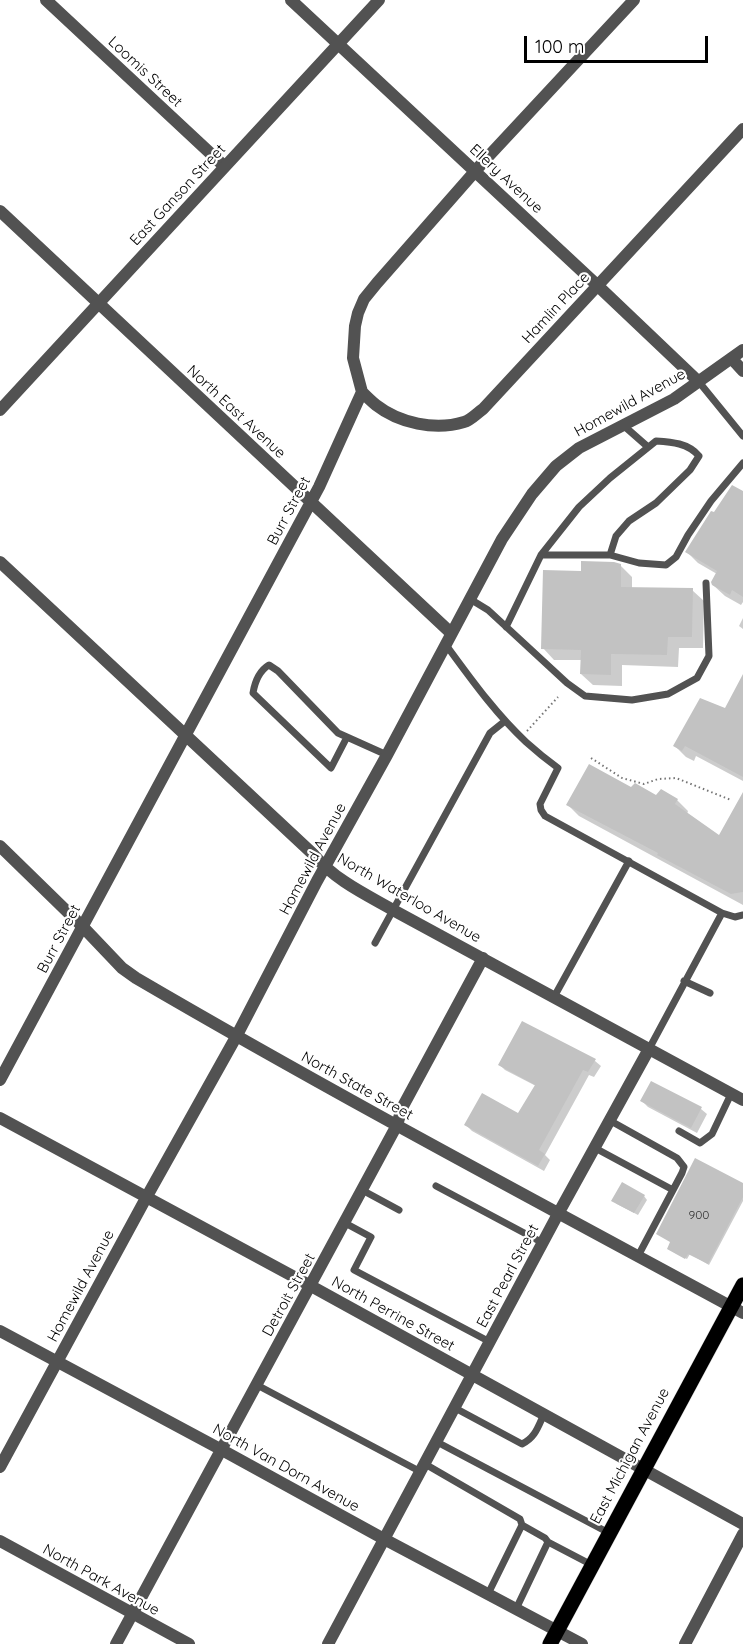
<!DOCTYPE html>
<html>
<head>
<meta charset="utf-8">
<style>
	body { margin:0 }
	#map { position:relative; width:743px; height:1644px; overflow:hidden; background:#fff; font-family:Quicksand,sans-serif }
	canvas { display:block }
	.scale { position:absolute; left:524px; top:36px; width:184px; height:27px; box-sizing:border-box; border:3px solid #000; border-top:0; padding-left:8px; font-size:18px; line-height:21px; white-space:nowrap; color:#000; -webkit-text-stroke:4px #fff; paint-order:stroke }
</style>
</head>
<body>
<div id="map">
<canvas width="743" height="1644"></canvas>
<div class="scale">100 m</div>
</div>
<script>
const ctx = document.querySelector('canvas').getContext('2d');
ctx.lineJoin = 'round';
function fill(path, color) {
  ctx.fillStyle = color;
  ctx.fill(path, 'evenodd');
}
function trace(path, color, width, dash) {
  ctx.strokeStyle = color;
  ctx.lineWidth = width;
  ctx.lineCap = dash ? 'butt' : 'round';
  ctx.setLineDash(dash || []);
  ctx.stroke(path);
}
function drawText(font, color, halo, rows, align = 'center') {
  ctx.font = font + ' Quicksand,sans-serif';
  ctx.lineWidth = 4.5;
  ctx.setLineDash([]);
  ctx.textBaseline = 'middle';
  ctx.strokeStyle = halo;
  ctx.fillStyle = color;
  for (const [text, x, y, turn = 0] of rows) {
    ctx.save();
    ctx.translate(x, y);
    ctx.rotate((+turn || 0) * Math.PI / 180);
    ctx.textAlign = isNaN(turn) ? turn : align;
    if (halo) ctx.strokeText(text, 0, 0);
    ctx.fillText(text, 0, 0);
    ctx.restore();
  }
}
fill(new Path2D(`
	M743,493V602L741,605L725,596L713,585L717,574L698,563L687,552L714,514Z
	M620,565L632,577V588L692,590L704,601L703,648H679L678,667L622,665V686L593,685L581,674L582,660H554L543,648L582,573Z
	M743,618V629L739,626Z
	M743,677V781L696,756L694,761L686,757L675,746L725,710Z
	M632,789L657,797L677,800L688,811L687,814L719,837L743,795V905L579,816L568,805Z
	M595,1061L601,1066L594,1077L589,1075L545,1155L550,1160L544,1171L472,1131L466,1125L519,1115L536,1086L505,1070L499,1064Z
	M642,1101L701,1109L707,1114L697,1133L648,1107Z
	M743,1185V1201L709,1265L690,1254L687,1259L670,1250Z
	M644,1196L647,1200L638,1215L617,1204L613,1200Z`), '#0003');
fill(new Path2D(`
	M732,485L743,491V597L732,590L730,595L712,585L711,582L717,571L685,552L711,511L714,512Z
	M581,561L614,562L621,564V587L693,588L692,637H668L667,655L611,654V675L580,674L581,650L541,649L543,570L581,571Z
	M743,674V777L685,746L682,751L673,746L700,698L725,708Z
	M589,764L631,787L635,783L656,795L661,789L678,799L675,804L719,835L743,792V892L731,894L657,855L658,853L566,805Z
	M522,1021L596,1059L588,1072L583,1070L539,1150L545,1154L538,1166L464,1125L482,1093L518,1113L535,1085L498,1065Z
	M651,1081L702,1107L691,1128L640,1101Z
	M695,1158L743,1183V1197L708,1264L688,1254L685,1259L667,1249L670,1242L656,1234Z
	M622,1182L645,1195L634,1213L611,1201Z`), '#c2c2c2');
const primary = new Path2D(`
	M550,1644L743,1285`);
trace(primary, '#dbdbdb', 16);
trace(new Path2D(`
	M527,731L558,697
	M591,758L622,778L644,784L658,779L676,778L731,800`), '#747474', 2, [1.5, 3]);
trace(new Path2D(`
	M699,382L743,436
	M623,425L648,447
	M541,555H610L639,563L666,565L676,557L688,535L711,501L743,463
	M470,599L488,610L567,683L585,696L632,700L668,694L697,678L709,656L706,583
	M506,627L541,555L579,507L610,478L656,441C672,442 688,443 699,456L690,470L656,503L629,521L616,536L610,555
	M446,645C471,679 495,713 526,742C536,751 547,760 558,768L540,804L541,810L545,816L722,913L735,917L743,915
	M347,737L331,768L253,693C255,681 259,671 269,665L278,671L338,733L387,755
	M375,943L490,733L505,721
	M684,981L710,993
	M554,997L629,861
	M649,1049L722,913
	M609,1120L677,1158L684,1167L682,1173L638,1256
	M679,1131L700,1143L712,1134L731,1094
	M595,1148L673,1190
	M436,1186L543,1243
	M362,1190L399,1210
	M345,1223L371,1237L354,1270L490,1342
	M257,1385L421,1472
	M455,1408L522,1444C535,1438 538,1427 544,1414
	M437,1442L609,1533
	M425,1464L520,1519L522,1525L488,1594
	M548,1542L592,1565
	M516,1609L548,1542L545,1538L522,1525`), '#525252', 7);
trace(new Path2D(`
	M46,0L224,166
	M291,0L598,286L699,382
	M0,211L451,633
	M732,359L743,371
	M362,392C366,396 371,401 376,405C399,423 435,431 464,422C471,420 477,413 483,409L743,129
	M0,562L314,855C335,880 365,894 393,910L743,1100
	M0,846L82,926L122,968L136,978C336,1095 540,1203 743,1313
	M0,1080L319,487L362,392L353,358L355,326L358,313L364,299L377,283L485,160L634,0
	M0,1118L311,1286L743,1524
	M0,1331L222,1450L384,1539L582,1644
	M0,1467L146,1198L236,1037L317,881L387,755L502,539L532,494L556,466L579,448L674,399L743,350
	M0,1541L189,1644
	M116,1644L397,1125L402,1108L483,958
	M328,1644L558,1214L649,1049
	M685,1644L743,1534`), '#525252', 12);
trace(new Path2D(`
	M0,410L379,0`), '#525252', 12);
trace(primary, '#000', 15);
drawText('12px', '#303030', null, [
	["900",699,1215]
]);
drawText('15px', '#000', '#fff', [
	["Loomis Street",145,72,43],
	["Ellery Avenue",506,179,43],
	["East Ganson Street",178,195,-47],
	["Hamlin Place",556,308,-47],
	["Homewild Avenue",630,403,-29],
	["North East Avenue",236,412,43],
	["Burr Street",289,511,-62],
	["Homewild Avenue",313,859,-62],
	["North Waterloo Avenue",409,898,30],
	["Burr Street",59,939,-62],
	["North State Street",357,1086,29],
	["East Pearl Street",508,1276,-62],
	["Homewild Avenue",81,1286,-62],
	["Detroit Street",289,1295,-61],
	["North Perrine Street",393,1314,29],
	["East Michigan Avenue",630,1456,-62],
	["North Van Dorn Avenue",286,1468,29],
	["North Park Avenue",101,1580,29]
]);
</script>
</body>
</html>
